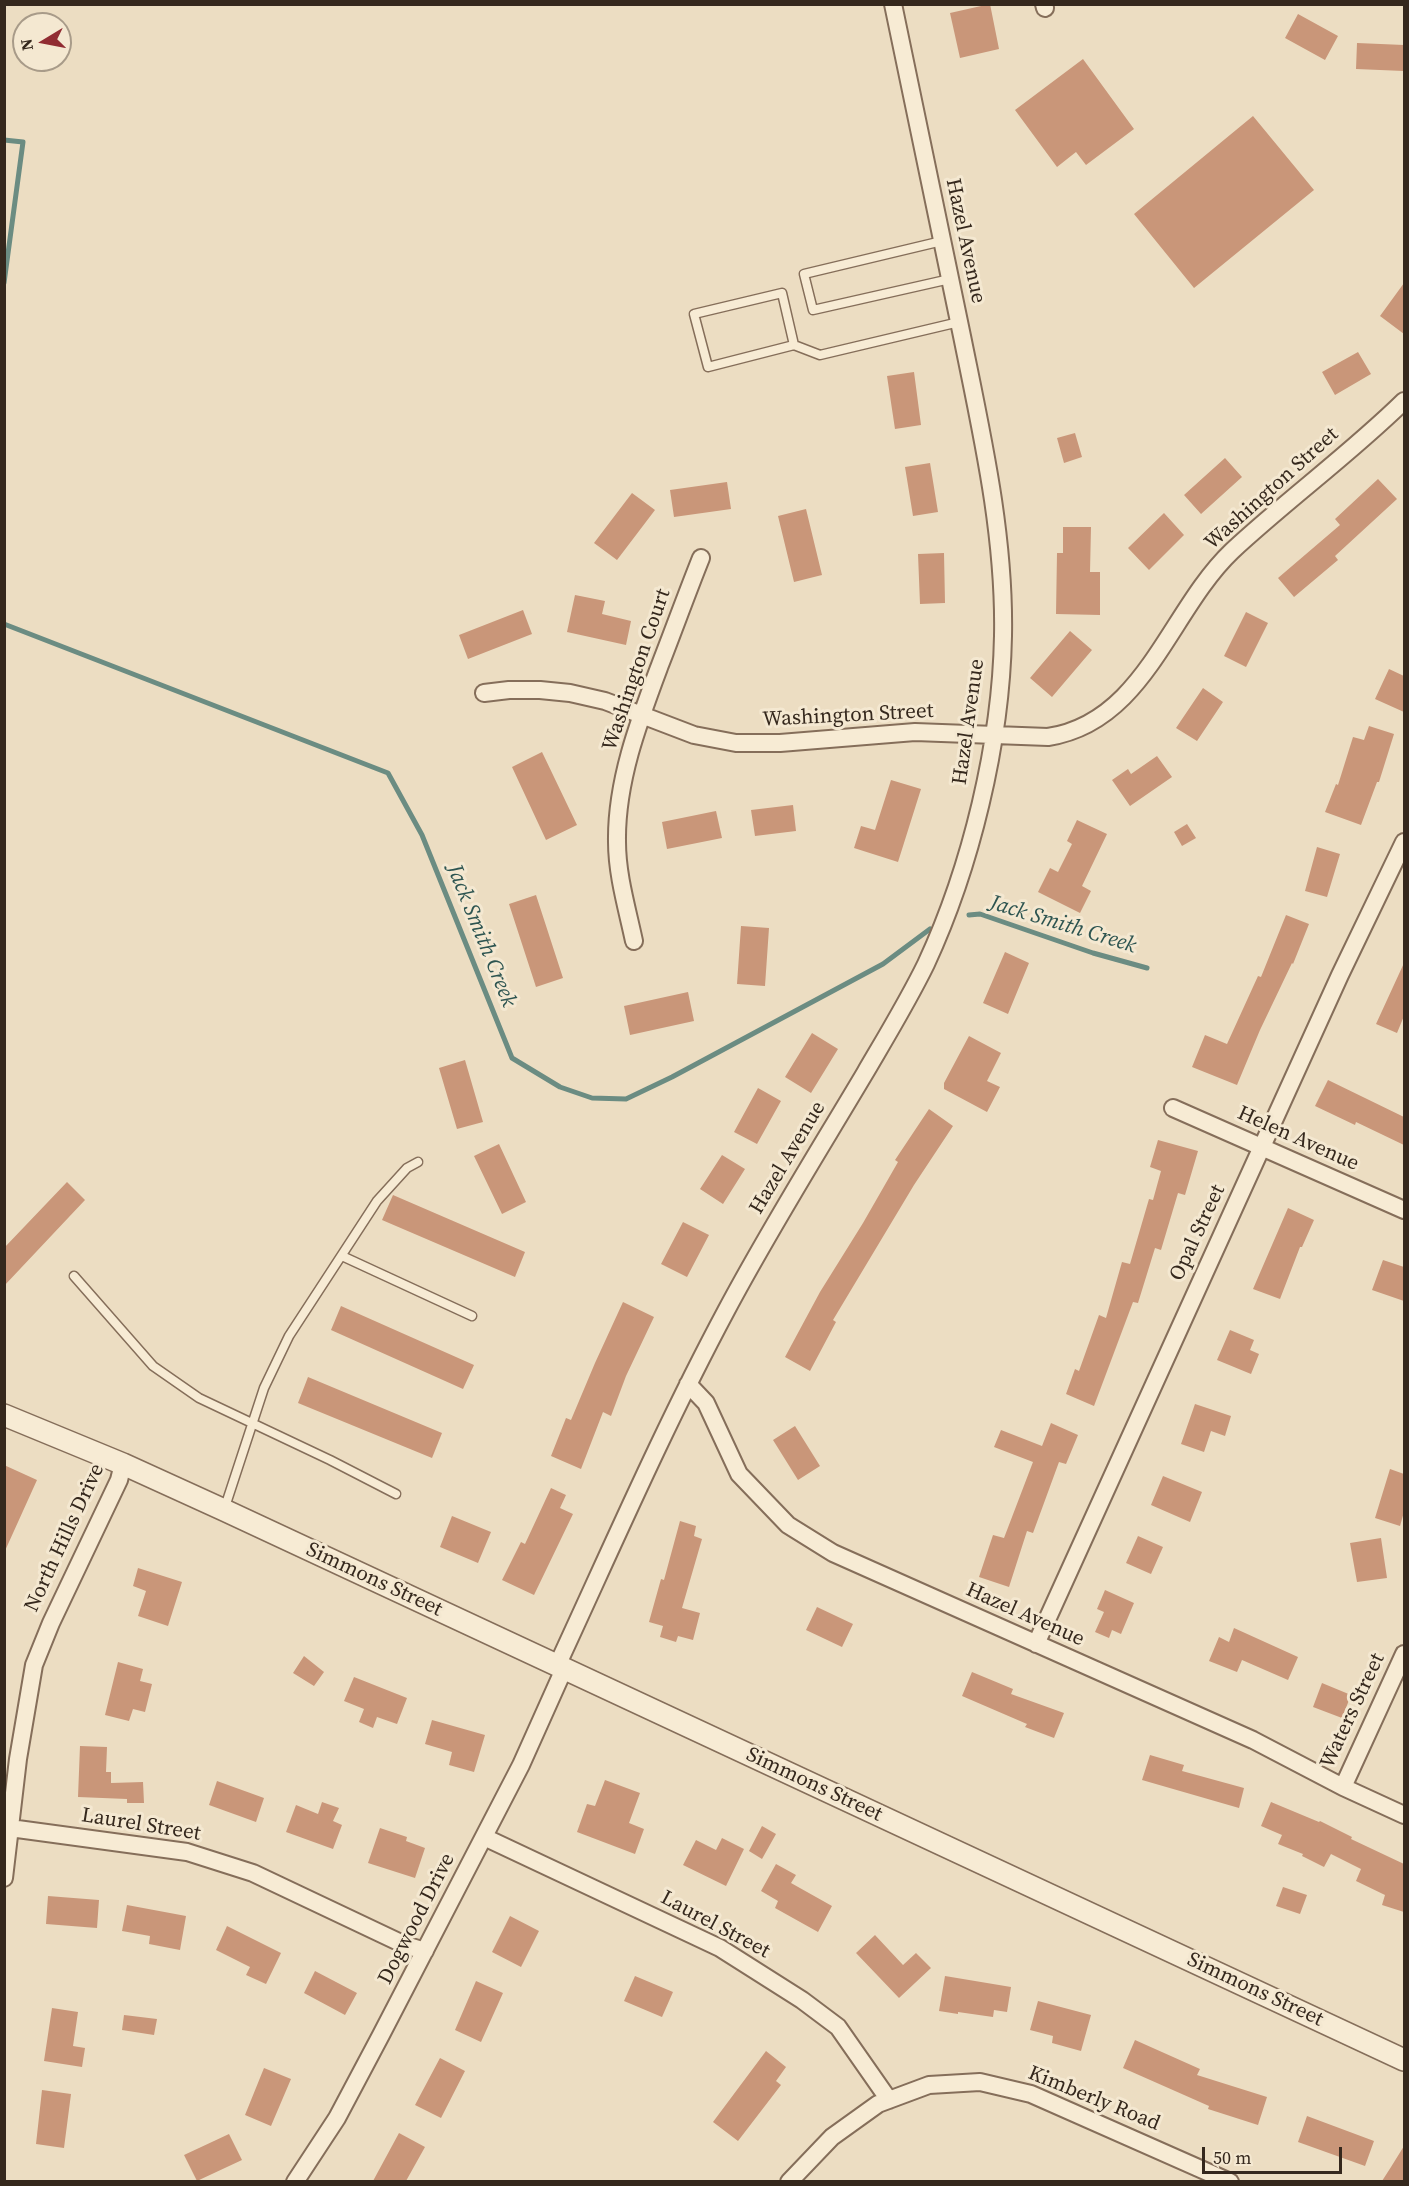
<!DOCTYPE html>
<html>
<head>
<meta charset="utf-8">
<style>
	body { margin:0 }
	#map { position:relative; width:1409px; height:2186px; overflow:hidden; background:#ecddc2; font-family:"Source Serif 4",serif }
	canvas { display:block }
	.frame { position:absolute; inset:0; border:6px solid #35281d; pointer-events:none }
	.north { position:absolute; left:12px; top:12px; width:60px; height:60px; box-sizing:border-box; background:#f4e8d1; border:2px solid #a89b89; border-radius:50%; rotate:260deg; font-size:16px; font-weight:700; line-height:24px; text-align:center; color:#35281d }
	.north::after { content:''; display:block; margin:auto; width:21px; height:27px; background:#912c32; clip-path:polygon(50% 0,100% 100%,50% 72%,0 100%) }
	.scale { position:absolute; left:1202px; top:2147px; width:140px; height:27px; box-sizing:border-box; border:3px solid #35281d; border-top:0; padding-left:8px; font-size:18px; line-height:21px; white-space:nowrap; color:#35281d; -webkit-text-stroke:4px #f4e8d1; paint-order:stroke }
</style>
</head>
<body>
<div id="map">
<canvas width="1409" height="2186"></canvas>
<div class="frame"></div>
<div class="north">N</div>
<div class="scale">50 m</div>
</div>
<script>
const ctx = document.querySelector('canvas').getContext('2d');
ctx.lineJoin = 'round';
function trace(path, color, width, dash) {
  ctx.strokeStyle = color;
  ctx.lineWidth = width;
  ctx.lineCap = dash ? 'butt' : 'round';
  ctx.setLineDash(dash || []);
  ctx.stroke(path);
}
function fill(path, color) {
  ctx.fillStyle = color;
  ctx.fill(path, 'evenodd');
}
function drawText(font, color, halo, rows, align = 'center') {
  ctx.font = font + ' "Source Serif 4",serif';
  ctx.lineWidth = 6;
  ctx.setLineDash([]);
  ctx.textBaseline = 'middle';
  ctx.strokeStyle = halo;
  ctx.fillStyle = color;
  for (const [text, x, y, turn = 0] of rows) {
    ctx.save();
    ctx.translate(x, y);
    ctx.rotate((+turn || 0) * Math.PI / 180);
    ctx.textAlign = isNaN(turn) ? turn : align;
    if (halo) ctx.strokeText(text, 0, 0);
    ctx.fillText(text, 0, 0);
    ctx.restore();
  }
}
trace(new Path2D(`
	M4,140L23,142L4,283
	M4,624L388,773L422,835L512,1058L560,1087L592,1098L626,1099L672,1077L883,964L930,929
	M969,915L980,914L1093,953L1147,968`), '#6b8c82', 5);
fill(new Path2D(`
	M990,4L999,49L960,58L950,13Z
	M1298,14L1338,36L1325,60L1285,38Z
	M1357,43L1404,45V71L1356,69Z
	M1083,59L1134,129L1086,165L1076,152L1057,167L1015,110Z
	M1253,116L1314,190L1194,288L1134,214Z
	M1404,283V334L1380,316Z
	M1358,352L1371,374L1335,395L1322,372Z
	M914,372L921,425L895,429L887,376Z
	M1075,433L1082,457L1064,463L1057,438Z
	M1225,458L1242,477L1201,514L1184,495Z
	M930,463L938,512L913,516L905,467Z
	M1378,479L1397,499L1335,556L1338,560L1294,597L1278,578L1340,525L1335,519Z
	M727,482L731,509L674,517L670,490Z
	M632,493L655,510L617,560L594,543Z
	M806,509L822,575L794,582L778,516Z
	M1164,513L1184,535L1149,570L1128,548Z
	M1063,527H1091L1090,572H1100V615L1056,614L1057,553H1063Z
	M944,553L945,603L920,604L918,554Z
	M575,595L605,601L602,614L631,621L626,645L567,632Z
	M523,610L532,634L468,659L459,635Z
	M1246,612L1268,623L1246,667L1224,656Z
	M1070,631L1092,650L1052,697L1030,678Z
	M1389,669L1404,676V712L1375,699Z
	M1203,688L1223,702L1197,741L1176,728Z
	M1369,726L1394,734L1379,782H1377L1361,825L1325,812L1336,784L1338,785L1353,737L1364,740Z
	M542,752L577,825L546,840L512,767Z
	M1157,756L1172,777L1130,806L1112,780L1128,769L1131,774Z
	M891,780L921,789L898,862L854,848L861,826L875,830Z
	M793,805L796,831L755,836L751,810Z
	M716,811L722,838L667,849L662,822Z
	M1077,820L1107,834L1082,886L1091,891L1080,913L1038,892L1050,868L1058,872L1072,844L1067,841Z
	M1187,824L1196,838L1182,846L1174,832Z
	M1317,847L1340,854L1327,897L1305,891Z
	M536,895L563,978L536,987L509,904Z
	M1286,915L1309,924L1293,964L1292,963L1260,1030L1237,1085L1192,1067L1205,1035L1227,1044L1258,976L1261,977Z
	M741,926L769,928L765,986L737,984Z
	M1005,952L1029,963L1008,1014L983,1003Z
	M1404,963V1016L1397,1033L1376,1024Z
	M688,992L694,1021L630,1035L624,1006Z
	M812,1033L838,1049L811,1093L785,1077Z
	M969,1036L1001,1053L987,1081L1000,1087L987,1112L944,1089V1083Z
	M465,1060L483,1122L457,1129L439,1068Z
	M1328,1080L1404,1117V1145L1356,1122L1355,1125L1315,1106Z
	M758,1088L781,1101L757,1144L734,1132Z
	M929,1109L953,1126L914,1185L833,1320L836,1322L810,1371L785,1357L820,1292L863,1223L898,1162L895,1160Z
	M1158,1140L1198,1151L1185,1195L1178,1193L1161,1250L1155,1248L1138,1303L1133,1302L1094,1406L1066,1394L1075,1369L1079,1371L1099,1315L1106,1318L1122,1262L1130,1264L1149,1199L1153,1200L1161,1171L1150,1167Z
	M499,1144L526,1202L502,1214L474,1156Z
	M722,1155L745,1169L723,1204L700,1189Z
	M67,1182L85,1200L4,1286V1248Z
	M393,1195L525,1252L515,1277L382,1220Z
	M1288,1208L1314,1220L1302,1247H1300L1280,1299L1253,1289Z
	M683,1222L709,1235L687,1277L661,1264Z
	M1383,1260L1404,1267V1301L1372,1290Z
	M623,1302L654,1317L626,1376L611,1416L603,1412L581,1469L551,1456L566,1418L571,1420L595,1363Z
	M341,1306L474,1365L463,1389L331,1330Z
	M1230,1330L1254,1340L1250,1350L1259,1354L1251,1374L1217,1360Z
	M308,1377L442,1433L432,1458L298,1403Z
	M1195,1404L1231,1416L1225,1436L1211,1431L1204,1452L1181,1444Z
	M1051,1423L1078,1435L1066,1464L1059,1462L1033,1533L1027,1531L1009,1587L979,1577L993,1535L1004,1538L1033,1462L994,1447L1001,1430L1042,1446Z
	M795,1426L820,1466L798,1480L773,1440Z
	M4,1465L37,1480L4,1553Z
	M1390,1469L1404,1474V1512L1400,1526L1375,1518Z
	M1163,1476L1202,1492L1190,1522L1151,1505Z
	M551,1488L566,1495L560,1508L573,1514L534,1595L502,1580L521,1542L525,1544Z
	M452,1516L491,1532L478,1563L440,1547Z
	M680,1521L696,1526L694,1536L702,1539L682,1608L700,1613L693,1640L678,1636L676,1642L660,1637L663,1626L649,1622L661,1579L664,1580Z
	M1138,1536L1163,1547L1151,1574L1126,1563Z
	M1381,1538L1387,1578L1357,1582L1350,1543Z
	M138,1568L182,1582L168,1626L138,1616L146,1591L133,1586Z
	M1105,1590L1134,1603L1121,1634L1112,1630L1109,1638L1095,1632L1104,1612L1097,1609Z
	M817,1607L853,1624L842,1647L806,1630Z
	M1234,1628L1298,1657L1288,1680L1242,1660L1237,1672L1209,1661L1219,1637L1229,1642Z
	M304,1656L324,1672L314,1686L293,1673Z
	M118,1662L143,1669L140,1681L152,1684L145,1712L133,1709L129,1721L105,1715Z
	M972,1672L1013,1689L1011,1694L1064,1713L1054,1738L1025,1727L1027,1724L962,1696Z
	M354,1677L407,1698L397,1724L377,1717L373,1728L359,1722L364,1709L344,1701Z
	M1322,1683L1351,1695L1342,1718L1313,1707Z
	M432,1720L485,1735L474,1772L449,1765L452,1752L425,1744Z
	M80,1746L107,1747L106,1772H111V1783L143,1782L144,1803H127V1799L78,1797Z
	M1150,1755L1184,1765L1182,1771L1244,1788L1239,1808L1142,1780Z
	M605,1780L640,1793L629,1823L644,1829L635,1854L577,1832L587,1804L595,1806Z
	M217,1781L264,1798L256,1822L209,1805Z
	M322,1802L339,1808L333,1821L342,1825L333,1849L286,1832L296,1805L318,1814Z
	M1271,1802L1319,1822L1320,1821L1352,1837L1351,1839L1404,1864V1912L1382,1905L1385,1895L1356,1881L1361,1869L1331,1854L1324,1867L1302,1856L1303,1854L1278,1844L1282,1835L1261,1826Z
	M762,1826L776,1834L762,1859L749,1851Z
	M380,1828L407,1837L406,1841L425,1848L415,1878L368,1863Z
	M722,1838L744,1849L726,1886L683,1865L696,1840L716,1850Z
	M776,1864L796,1875L791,1883L832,1906L818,1932L775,1908L778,1901L761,1891Z
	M1283,1887L1307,1895L1300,1914L1276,1906Z
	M48,1896L99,1900L97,1928L46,1924Z
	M127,1905L186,1916L180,1950L149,1944L150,1936L122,1931Z
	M510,1916L539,1931L521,1967L492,1952Z
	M227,1926L281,1953L266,1984L246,1975L250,1967L216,1950Z
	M875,1935L903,1965L916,1953L931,1968L899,1998L856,1953Z
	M315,1971L357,1993L345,2015L304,1993Z
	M635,1976L673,1992L662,2017L624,2001Z
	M945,1976L1011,1987L1007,2012L994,2010L993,2017L958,2012V2014L939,2011Z
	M476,1981L503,1993L481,2042L455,2030Z
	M1038,2001L1091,2015L1081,2051L1052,2043L1053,2036L1030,2030Z
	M52,2008L78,2012L73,2046L85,2048L82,2067L44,2061Z
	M124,2015L157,2019L154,2035L122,2030Z
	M1135,2040L1200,2069L1197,2075L1267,2097L1258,2125L1208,2109L1209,2106L1123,2068Z
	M766,2051L786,2067L776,2081L781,2085L738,2141L713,2122Z
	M440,2058L465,2071L441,2118L415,2105Z
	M264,2068L291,2079L271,2126L245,2115Z
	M42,2090L71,2094L64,2148L36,2144Z
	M1307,2116L1374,2141L1365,2166L1298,2142Z
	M399,2133L425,2147L406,2181H373Z
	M229,2134L242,2160L197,2181L184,2155Z
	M1404,2146V2181H1382L1391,2167Z`), '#c99679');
const service = new Path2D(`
	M942,241L804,274L813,310L950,279
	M794,345L708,367L694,314L782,293L794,345L820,355L959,322
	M342,1256L472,1316
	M74,1276L153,1366L199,1398L330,1460L396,1494
	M224,1510L264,1388L289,1336L377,1201L407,1168L418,1162`);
const minor = new Path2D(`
	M1044,4L1045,8
	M484,693L509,690H540L570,693L605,701L694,735L736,743H780L915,732L1048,737C1145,722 1169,611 1232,551C1288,499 1350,454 1404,401
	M634,941C627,908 617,875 617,842C616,781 639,721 660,665C674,629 687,593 701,558
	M1173,1108L1404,1210
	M688,1384L706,1403L739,1474L788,1525L833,1553L1253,1740L1343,1787L1404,1815
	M1036,1644L1340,975L1404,842
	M557,1666C612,1547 664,1427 726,1311C769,1230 818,1152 865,1073C886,1037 908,1001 926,964C971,867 1001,743 1003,636C1005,535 982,435 962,336C939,226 916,115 893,4
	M1343,1787L1404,1654
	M10,1828L187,1852L253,1873L405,1945L425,1951
	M484,1837L720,1948L802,2000L838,2027L889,2100
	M4,1878L18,1759L34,1665L51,1623L119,1480L123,1464
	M295,2182L337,2118L381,2035L521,1765L564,1669
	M789,2182L832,2137L878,2104L929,2085L980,2082L1031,2094L1230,2182`);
const tertiary = new Path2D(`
	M4,1415L123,1464L224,1510L1404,2060`);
trace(service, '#856e5a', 11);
trace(minor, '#856e5a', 20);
trace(tertiary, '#856e5a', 24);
trace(service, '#f7ebd4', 8);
trace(minor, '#f7ebd4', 16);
trace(tertiary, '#f7ebd4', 21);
drawText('21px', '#35281d', '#f4e8d1', [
	["Hazel Avenue",965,241,78],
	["Washington Street",1272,489,-42],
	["Washington Court",637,670,-71],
	["Washington Street",848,716,-3],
	["Hazel Avenue",969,722,-82],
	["Helen Avenue",1298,1139,24],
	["Hazel Avenue",788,1158,-59],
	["Opal Street",1198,1233,-65],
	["North Hills Drive",65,1538,-65],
	["Simmons Street",374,1580,25],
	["Hazel Avenue",1025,1615,24],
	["Waters Street",1353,1711,-65],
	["Simmons Street",814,1785,25],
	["Laurel Street",141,1825,9],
	["Dogwood Drive",417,1919,-63],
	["Laurel Street",715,1925,28],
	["Simmons Street",1255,1990,25],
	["Kimberly Road",1094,2099,22]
]);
drawText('italic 22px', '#2d5450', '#f4e8d1', [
	["Jack Smith Creek",1063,925,17],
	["Jack Smith Creek",481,936,68]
]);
</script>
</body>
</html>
